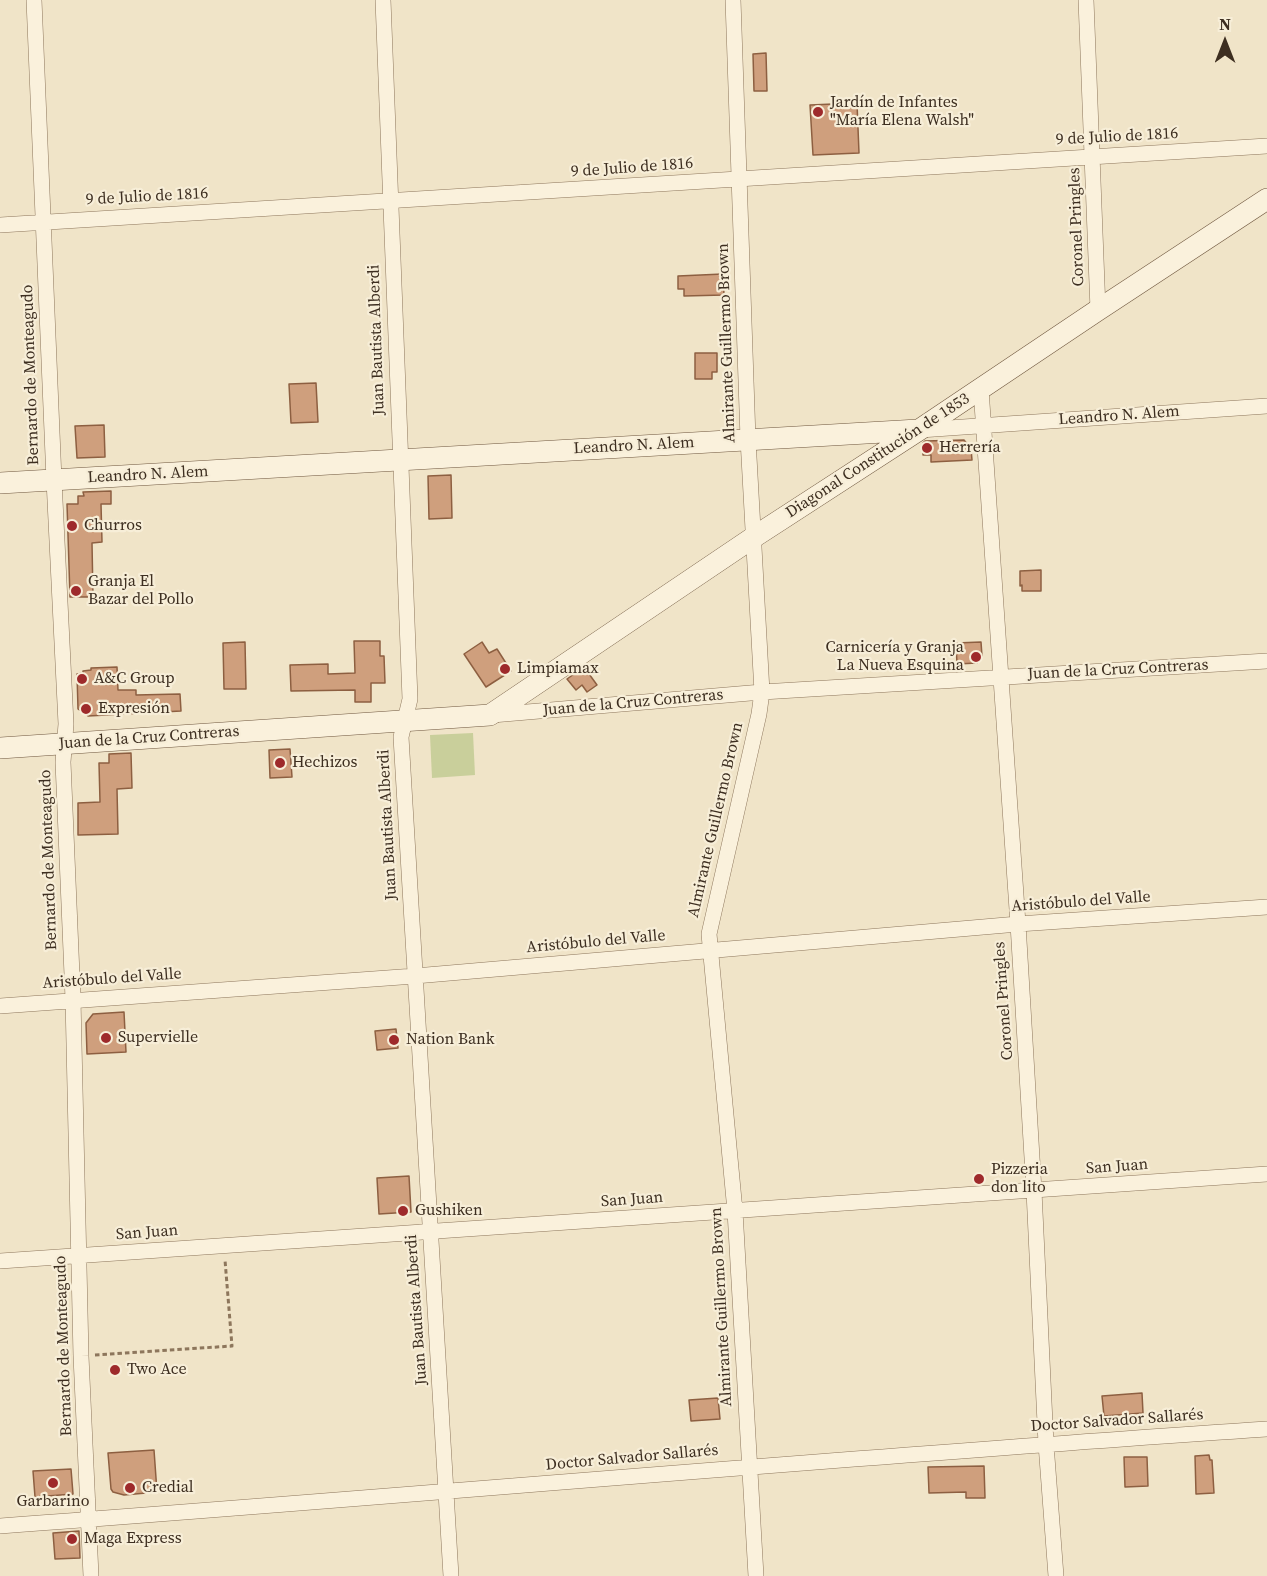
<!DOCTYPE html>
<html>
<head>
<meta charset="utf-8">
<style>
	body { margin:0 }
	#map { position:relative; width:1267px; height:1576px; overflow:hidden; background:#f0e4c8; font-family:"Source Serif 4",serif }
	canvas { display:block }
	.north { position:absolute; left:1195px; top:12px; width:60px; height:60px; -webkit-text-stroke:4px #f7eed8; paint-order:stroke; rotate:0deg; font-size:16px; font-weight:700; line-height:24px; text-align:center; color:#3d2e20 }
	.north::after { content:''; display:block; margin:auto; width:21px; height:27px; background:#3d2e20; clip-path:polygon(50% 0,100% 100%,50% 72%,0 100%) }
</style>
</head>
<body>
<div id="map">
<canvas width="1267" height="1576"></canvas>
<div class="north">N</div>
</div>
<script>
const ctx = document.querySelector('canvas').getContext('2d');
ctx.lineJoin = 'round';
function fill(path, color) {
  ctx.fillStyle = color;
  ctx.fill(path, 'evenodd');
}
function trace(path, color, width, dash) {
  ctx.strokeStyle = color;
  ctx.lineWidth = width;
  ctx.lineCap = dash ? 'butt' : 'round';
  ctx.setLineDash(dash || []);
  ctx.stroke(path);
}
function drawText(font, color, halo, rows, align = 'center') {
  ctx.font = font + ' "Source Serif 4",serif';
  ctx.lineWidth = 4.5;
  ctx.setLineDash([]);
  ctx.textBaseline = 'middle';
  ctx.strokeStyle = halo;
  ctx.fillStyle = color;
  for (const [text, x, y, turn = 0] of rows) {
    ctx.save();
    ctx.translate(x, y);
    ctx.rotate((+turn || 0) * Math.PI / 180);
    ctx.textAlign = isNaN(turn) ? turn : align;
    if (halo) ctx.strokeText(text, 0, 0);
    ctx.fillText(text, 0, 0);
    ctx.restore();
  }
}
fill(new Path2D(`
	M473,733L475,775L432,778L430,735Z`), '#c9cf9b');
const building = new Path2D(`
	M766,53L767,91H754L753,54Z
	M857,103L859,153L813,155L810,105Z
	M723,274L724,295L684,296V289H678V276Z
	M695,353H717V372H712V379H695Z
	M316,383L318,422L291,423L289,384Z
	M104,425L105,457L77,458L75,426Z
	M964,440L971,449L972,460L931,462V455H923V443L925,441Z
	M451,475L452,518L429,519L428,476Z
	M111,491V504H101L102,542L92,543L93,597H70L67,504H78V496H84L83,492Z
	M1041,570V591H1022V585L1020,586V571Z
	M354,641H380V656H384L385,683H371V702H355V690L291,691L290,665L328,664V674L355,673Z
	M245,642L246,689H224L223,643Z
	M482,642L489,653L497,649L511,671L486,687L464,654Z
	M981,642L982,656L977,663L957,664L956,643Z
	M117,667L118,690H136V695L180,694L181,711L88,716L78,709L77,674L83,673V671L91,670V668Z
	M584,667L597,685L587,692L582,685L576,690L567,679Z
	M290,749L292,777L270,778L269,750Z
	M131,753L132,788L117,789L118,834L78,835V803L100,802L99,763H109V754Z
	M124,1012L126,1052L87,1054L86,1023L93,1014Z
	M396,1029L398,1048L377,1050L375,1031Z
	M409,1176L411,1212L379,1214L377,1178Z
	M1142,1393L1143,1413L1104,1416L1102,1396Z
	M718,1398L720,1419L691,1421L689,1400Z
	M154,1450L157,1492L124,1495L113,1492L111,1489L108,1453Z
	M1209,1455L1210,1460H1212L1214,1493L1196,1494L1195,1456Z
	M1124,1457H1147L1148,1486L1125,1487Z
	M984,1466L985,1498H966V1492L929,1493L928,1467Z
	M71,1469L73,1494L35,1497L33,1471Z
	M79,1531L80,1558L55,1559L53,1533Z`);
fill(building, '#cf9f7d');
trace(building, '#8d5f41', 1.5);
const street = new Path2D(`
	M34,0L54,480L66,724L63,762L73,999L81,1356L91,1576
	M383,0L410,699L401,737L451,1576
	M733,0L748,439L762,692L759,714L709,934L735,1211L756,1576
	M1086,0L1098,310
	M0,225L1267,146
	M981,389L1018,924L1034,1191L1046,1444L1056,1576
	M920,430L1267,406
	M492,715L762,692L1267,661
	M0,1006L415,976L1018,924L1267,907
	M0,1261L1267,1174
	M0,1526C422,1495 844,1457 1267,1429`);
const secondary = new Path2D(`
	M0,483L918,430
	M0,748L490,715L754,537L919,430L1098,310L1267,199`);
trace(street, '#8d765c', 16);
trace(secondary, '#6f573f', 22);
trace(new Path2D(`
	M95,1355L232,1346L225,1260`), '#8d765c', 3, [4.5, 3]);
trace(street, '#faf1dc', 15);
trace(secondary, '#faf1dc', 21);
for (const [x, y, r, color] of [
	[818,112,6,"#9e2a2b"],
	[927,448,6,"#9e2a2b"],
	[72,526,6,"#9e2a2b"],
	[76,591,6,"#9e2a2b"],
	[976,657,6,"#9e2a2b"],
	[505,669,6,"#9e2a2b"],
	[82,679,6,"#9e2a2b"],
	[86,709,6,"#9e2a2b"],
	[280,763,6,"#9e2a2b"],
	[106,1038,6,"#9e2a2b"],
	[394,1040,6,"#9e2a2b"],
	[979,1179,6,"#9e2a2b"],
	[403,1211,6,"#9e2a2b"],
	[115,1370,6,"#9e2a2b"],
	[53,1483,6,"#9e2a2b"],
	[130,1488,6,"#9e2a2b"],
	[72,1539,6,"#9e2a2b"]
]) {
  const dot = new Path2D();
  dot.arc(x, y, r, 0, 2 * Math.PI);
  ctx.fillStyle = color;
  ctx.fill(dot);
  trace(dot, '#f7eed8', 2);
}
drawText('16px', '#3d2e20', '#f7eed8', [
	["Jardín de Infantes",830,103],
	["\"María Elena Walsh\"",830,121],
	["Herrería",939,448],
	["Churros",84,526],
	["Granja El",88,582],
	["Bazar del Pollo",88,600],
	["Carnicería y Granja",964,648,"right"],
	["La Nueva Esquina",964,666,"right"],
	["Limpiamax",517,669],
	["A&C Group",94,679],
	["Expresión",98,709],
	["Hechizos",292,763],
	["Supervielle",118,1038],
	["Nation Bank",406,1040],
	["Pizzeria",991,1170],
	["don lito",991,1188],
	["Gushiken",415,1211],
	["Two Ace",127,1370],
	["Credial",142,1488],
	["Garbarino",53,1502,"center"],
	["Maga Express",84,1539]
], 'left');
drawText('16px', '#3d2e20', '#f7eed8', [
	["9 de Julio de 1816",1117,137,-3],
	["9 de Julio de 1816",632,168,-4],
	["9 de Julio de 1816",147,197,-3],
	["Coronel Pringles",1077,227,-92],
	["Juan Bautista Alberdi",377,340,-92],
	["Almirante Guillermo Brown",727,343,-92],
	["Bernardo de Monteagudo",31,375,-92],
	["Leandro N. Alem",1119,416,-4],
	["Leandro N. Alem",634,446,-3],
	["Diagonal Constitución de 1853",878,456,-33],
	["Leandro N. Alem",148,475,-3],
	["Juan de la Cruz Contreras",1118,670,-3],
	["Juan de la Cruz Contreras",633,703,-5],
	["Juan de la Cruz Contreras",149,738,-4],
	["Almirante Guillermo Brown",716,820,-77],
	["Juan Bautista Alberdi",388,825,-93],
	["Bernardo de Monteagudo",49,860,-92],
	["Aristóbulo del Valle",1081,902,-4],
	["Aristóbulo del Valle",596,942,-5],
	["Aristóbulo del Valle",112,979,-4],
	["Coronel Pringles",1004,1001,-94],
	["San Juan",1117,1167,-4],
	["San Juan",632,1200,-4],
	["San Juan",147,1233,-4],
	["Almirante Guillermo Brown",722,1307,-93],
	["Juan Bautista Alberdi",417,1310,-94],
	["Bernardo de Monteagudo",64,1346,-92],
	["Doctor Salvador Sallarés",1117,1421,-4],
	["Doctor Salvador Sallarés",632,1458,-5]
]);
</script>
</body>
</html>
